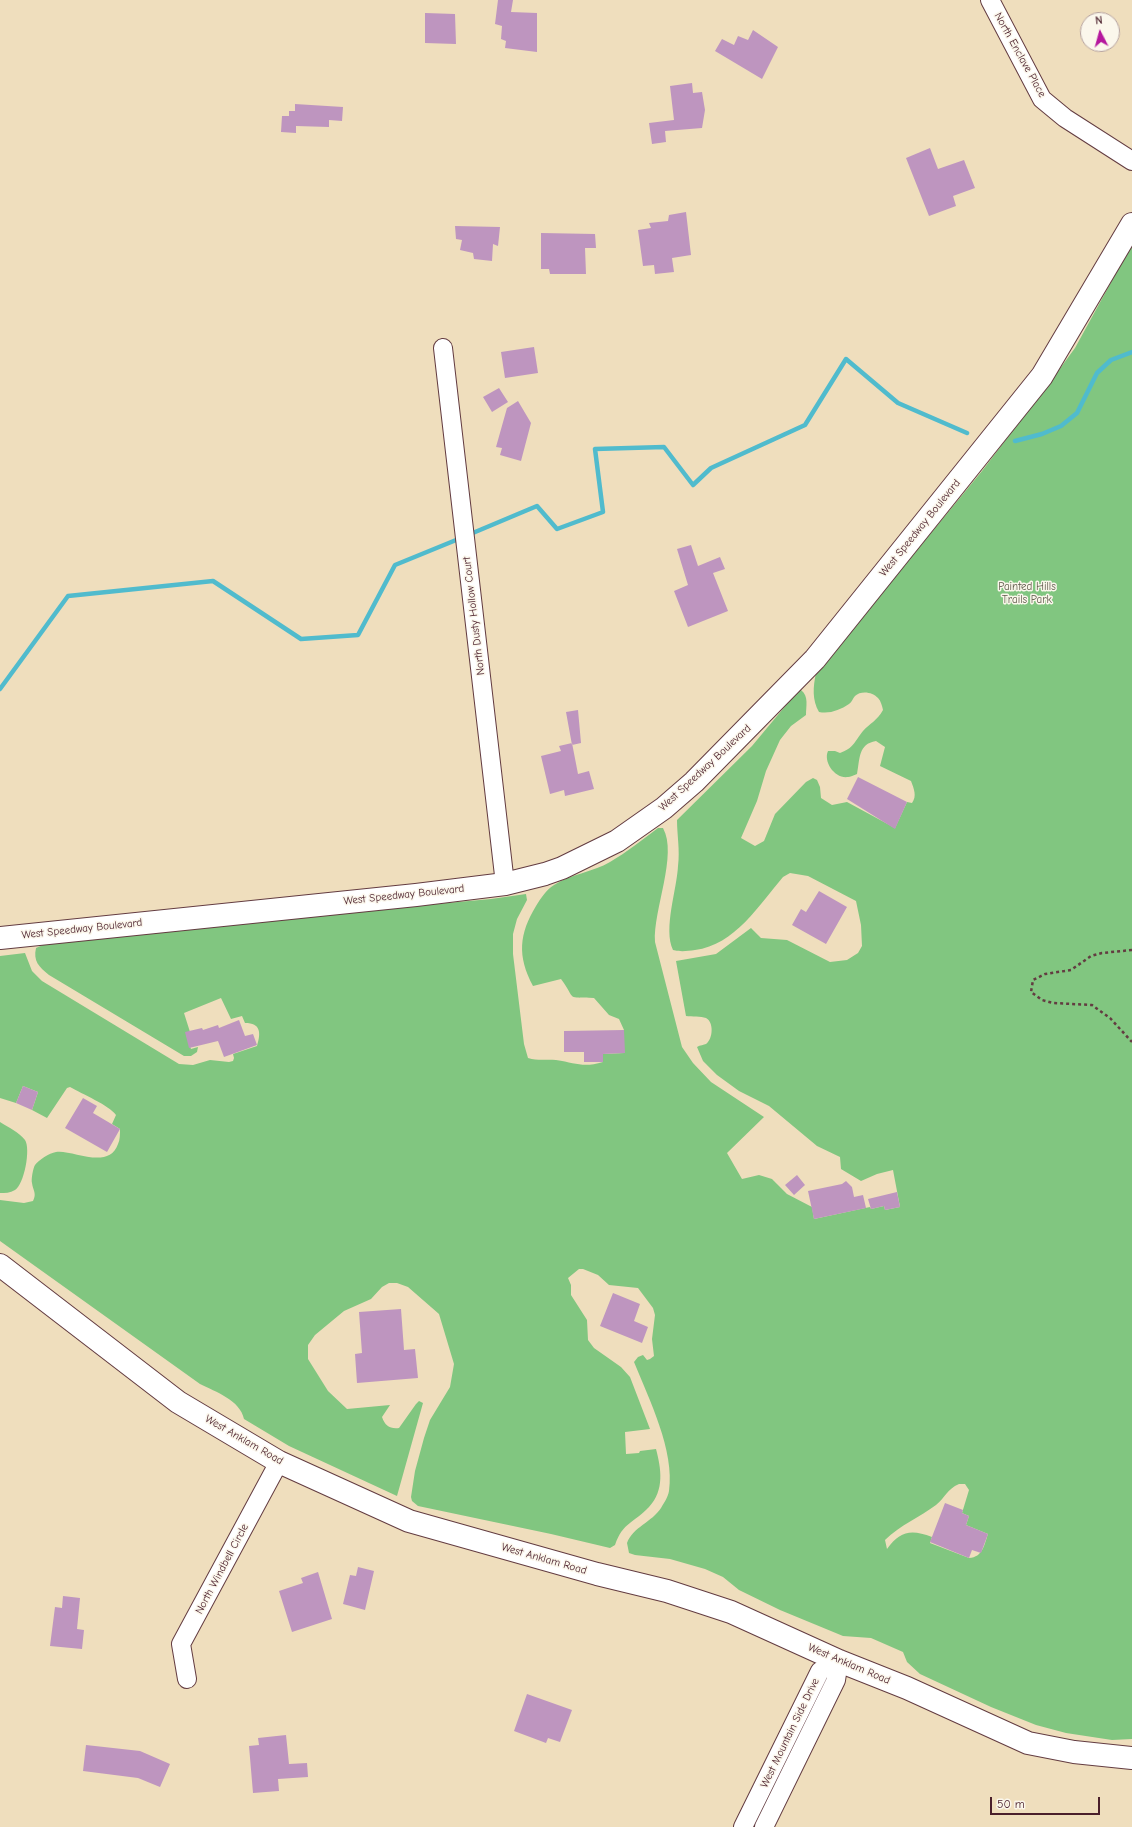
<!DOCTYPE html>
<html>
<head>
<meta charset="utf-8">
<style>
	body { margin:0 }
	#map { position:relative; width:1132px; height:1827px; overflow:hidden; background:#efdebd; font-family:"Comic Neue",sans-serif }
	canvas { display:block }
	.north { position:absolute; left:1080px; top:12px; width:40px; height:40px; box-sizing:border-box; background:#fbf7ec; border:1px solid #b4a19f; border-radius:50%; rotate:354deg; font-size:11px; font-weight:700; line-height:16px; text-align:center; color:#4a1f2b }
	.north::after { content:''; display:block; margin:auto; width:14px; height:18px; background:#b5179e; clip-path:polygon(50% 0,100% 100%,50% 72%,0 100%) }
	.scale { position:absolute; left:990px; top:1797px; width:110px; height:18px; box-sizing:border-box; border:2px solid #4a1f2b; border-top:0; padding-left:5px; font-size:12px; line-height:14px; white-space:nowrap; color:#4a1f2b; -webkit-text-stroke:3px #fbf7ec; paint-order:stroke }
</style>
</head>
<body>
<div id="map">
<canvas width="1132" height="1827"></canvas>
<div class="north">N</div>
<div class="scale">50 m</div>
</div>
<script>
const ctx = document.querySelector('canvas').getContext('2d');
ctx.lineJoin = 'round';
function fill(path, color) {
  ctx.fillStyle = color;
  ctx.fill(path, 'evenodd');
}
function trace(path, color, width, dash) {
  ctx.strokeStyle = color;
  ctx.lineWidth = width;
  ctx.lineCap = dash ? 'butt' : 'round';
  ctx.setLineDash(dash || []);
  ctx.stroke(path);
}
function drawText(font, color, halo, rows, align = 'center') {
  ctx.font = font + ' "Comic Neue",sans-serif';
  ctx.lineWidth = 3;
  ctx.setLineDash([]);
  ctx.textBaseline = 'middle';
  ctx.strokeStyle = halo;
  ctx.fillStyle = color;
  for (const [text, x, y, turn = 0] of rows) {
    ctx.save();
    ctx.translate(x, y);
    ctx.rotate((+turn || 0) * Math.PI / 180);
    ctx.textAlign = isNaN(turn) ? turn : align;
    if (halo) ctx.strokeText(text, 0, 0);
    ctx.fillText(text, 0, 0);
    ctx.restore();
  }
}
fill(new Path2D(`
	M1132,244V1739L1112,1740L1066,1733L1036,1725L991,1707L920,1674L907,1662L903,1652L871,1638L843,1636L780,1610L739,1590L723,1577L705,1569L670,1559L635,1555L629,1553L627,1543C633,1527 652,1522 661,1508C664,1503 668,1497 669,1491C675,1451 649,1399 634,1362L638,1357L643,1355L647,1360L650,1359L654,1356L652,1339L655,1315L653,1308L638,1288L609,1285L598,1275L583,1269H579L568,1278L571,1285V1295L587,1320L588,1340L594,1348L621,1367L630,1377L650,1429L625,1432L626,1454L639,1453L640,1451L656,1449C661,1468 665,1490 649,1507C634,1523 623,1522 615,1545L610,1548L551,1534L418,1506L412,1501L411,1497L415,1471L424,1438L430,1420L450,1387L454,1364L439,1314L408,1287L397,1283H389L382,1287L371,1299L344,1311L315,1335L308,1345V1359L328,1391L347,1409L390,1405L382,1417C385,1426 390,1429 399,1428L416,1404L419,1401L423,1403L397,1496L289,1446L244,1419C240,1400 216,1392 200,1384L0,1241V1200L24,1203L33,1201C37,1193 33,1191 32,1183C31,1180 33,1168 35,1165C39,1160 49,1153 56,1152C71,1149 109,1171 118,1144C120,1140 120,1134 120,1129L112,1124L116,1115C109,1105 82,1094 70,1087L67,1088L47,1118L32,1110L38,1092L23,1086L16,1103L0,1098V956L25,953L32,971L42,981L179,1064L193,1065L210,1060L229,1062L233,1061L234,1058L233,1054L257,1046C261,1033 261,1023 245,1023L242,1016L231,1019L221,998L184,1013L190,1032L186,1034L191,1049L198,1047L197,1052L191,1056H184L49,975C39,967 33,961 36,948L45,944L182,927L491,899L526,894L527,900L517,919L513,934V954L524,1044L528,1058C538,1061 546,1059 556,1060C576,1063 583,1068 603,1062V1054L624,1053V1030L619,1019L609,1015L594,998C565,997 577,1001 561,979L533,986C517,956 519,934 536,906C541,898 546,890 554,885C571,874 593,872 610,862C627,852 642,840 658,828H663C678,855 653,910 655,942L682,1047L693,1063L711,1082L764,1117L727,1153L742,1179L759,1175L772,1179L787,1194L812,1207L814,1219L870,1207L871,1209L884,1206L885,1210L900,1207L893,1170L877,1174L861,1181L841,1169L840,1157L817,1146L769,1106L739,1091L717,1075L703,1061L697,1047C700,1045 704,1045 706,1044C713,1039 714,1022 706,1018C701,1016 692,1017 686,1016L676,961L716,954L751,928L761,938L787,940L830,962L847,960L858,953L862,946L861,925L856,901L808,876L790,873L783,877C759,905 735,945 695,950C687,951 681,952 673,950C663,929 677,889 678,866C680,850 677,835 677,820L752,746L797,692L801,690C809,696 806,706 806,715L791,726L780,740L766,771L757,801L741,838L755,846L764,841L775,814L806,782L813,778L817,780L820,787L821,798L832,805L847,802L895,828L907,802L912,803C917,796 914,789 911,781L880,766L885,747L876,741C858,744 860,759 857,774C854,775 850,777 848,777C835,779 823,762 828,751H835L840,753C854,748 854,742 863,731C870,723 877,721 883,710C882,706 881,701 878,698C873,692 861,690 855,696C853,698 852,702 849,704C840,710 830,714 819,712C812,700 813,687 816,673L982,471L1053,378L1075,348ZM959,1484H965L969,1490L962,1513L969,1516L966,1525L988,1534C984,1545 983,1557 969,1558L930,1543L932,1537C911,1529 900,1531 887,1549L885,1540C900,1525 920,1517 936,1505C945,1498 947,1489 959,1484Z
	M0,1122C8,1127 20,1133 25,1140C31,1149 24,1185 15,1190C10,1193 5,1193 0,1193Z`), '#81c680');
trace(new Path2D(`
	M1015,441L1042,434L1061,426L1077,413L1097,373L1111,360L1132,352
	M468,535L537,506L557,529L603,512L595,449L664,447L693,485L711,468L805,425L846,359L898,403L967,433
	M0,689L68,596L213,581L301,639L358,635L395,565L461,538`), '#50bbcd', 4.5);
fill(new Path2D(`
	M498,0H513L511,12L537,13V52L505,48L506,41L501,39L502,26L495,24Z
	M425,13L455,14L456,44L425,43Z
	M753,30L778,47L762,79L715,51L722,39L734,45L738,36L748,40Z
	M692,83L693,93L702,92L705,110L702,128L665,131L666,142L652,144L649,123L674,120L670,86Z
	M295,104L343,107L342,121L329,120V127L296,126V133L281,132L282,116H289V111H295Z
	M930,148L938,169L964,160L975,188L953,196L956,206L929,216L906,158Z
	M686,212L691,255L672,258L674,272L655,274L654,265L643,266L638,230L651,228L649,223L668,221L669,215Z
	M455,226L500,227L498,246L493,244L492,261L474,259L473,253L460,250L462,240L456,239Z
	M541,233L595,234L596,248H585L586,274H550L549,269H541Z
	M534,347L538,373L505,378L501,352Z
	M499,388L508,402L492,412L483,397Z
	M518,401L531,423L521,461L500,455L502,448L496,447L507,408Z
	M691,545L698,566L720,557L725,569L713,573L728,611L688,627L674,591L688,585L677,549Z
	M578,710L581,743L572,745L566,712Z
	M572,743L578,774L589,771L594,789L565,796L564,790L550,794L541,756L561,751L559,746Z
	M858,777L907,802L895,829L847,799Z
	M819,891L847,907L826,944L792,925L801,909L806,912Z
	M239,1020L245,1036L253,1034L257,1045L224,1057L218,1041L189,1048L185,1032L202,1028L203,1030L218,1025L219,1028Z
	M624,1030L625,1053L603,1054V1062H584V1052H564V1031Z
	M23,1086L38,1092L32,1110L16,1103Z
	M83,1098L97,1106L93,1113L120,1129L107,1152L65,1128Z
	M797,1175L805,1185L794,1195L785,1185Z
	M846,1181L852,1187L854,1197L863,1195L866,1208L814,1219L808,1191L842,1184Z
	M897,1192L900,1207L885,1210L884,1206L871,1209L868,1199Z
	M613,1293L640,1304L634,1321L648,1327L642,1343L600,1326Z
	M401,1309L404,1350L415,1349L418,1378L357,1383L355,1354L362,1353L359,1312Z
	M945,1503L963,1510L962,1513L969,1516L966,1525L988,1534L981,1553L972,1550L969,1558L930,1542Z
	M358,1567L374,1571L365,1610L343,1604L350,1575L356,1576Z
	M318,1572L332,1619L292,1632L279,1591L303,1583L301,1578Z
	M63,1596L80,1598L77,1629L84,1630L82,1649L50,1646L55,1607L62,1608Z
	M527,1694L572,1710L560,1742L548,1738L546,1743L514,1731Z
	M286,1735L289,1764L307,1763L308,1777L278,1779L279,1791L253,1793L249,1746L259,1745L258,1738Z
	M86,1745L140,1751L170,1764L160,1787L138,1778L83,1771Z`), '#be95bf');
const minor = new Path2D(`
	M990,0L1042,99L1065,118L1132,161
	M443,348L505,884
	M187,1679L181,1644L279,1462
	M743,1827L820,1671L839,1661
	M764,1827L836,1680L839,1661`);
const secondary = new Path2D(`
	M0,938L416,895L505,884L545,874L562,868L617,841L664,808L694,782L815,659L1042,376L1132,224
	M0,1265L178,1402L279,1462L409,1521L597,1574L667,1591L731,1612L839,1661L907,1688L1028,1743L1074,1752L1132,1758`);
trace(minor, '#633c41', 20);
trace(secondary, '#633c41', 24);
trace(new Path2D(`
	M1132,950L1102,953L1091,956L1071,970L1045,974L1033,980L1031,992L1042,1000L1053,1003L1092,1005L1110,1018L1132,1042`), '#633c41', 2.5, [3, 3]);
trace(minor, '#fff', 18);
trace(secondary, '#fff', 22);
drawText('11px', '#4a1f2b', '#fbf7ec', [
	["North Enclave Place",1020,55,61],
	["West Speedway Boulevard",920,528,-51],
	["North Dusty Hollow Court",474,616,-97],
	["West Speedway Boulevard",705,768,-43],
	["West Speedway Boulevard",404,895,-6],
	["West Speedway Boulevard",82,929,-6],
	["West Anklam Road",244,1440,30],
	["West Anklam Road",544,1559,16],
	["North Windbell Circle",222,1569,-62],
	["West Anklam Road",849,1664,23],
	["West Mountain Side Drive",790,1733,-64]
]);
drawText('11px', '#5d5949', '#fbf7ec', [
	["Painted Hills",1027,587],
	["Trails Park",1027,600]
]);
</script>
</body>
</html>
